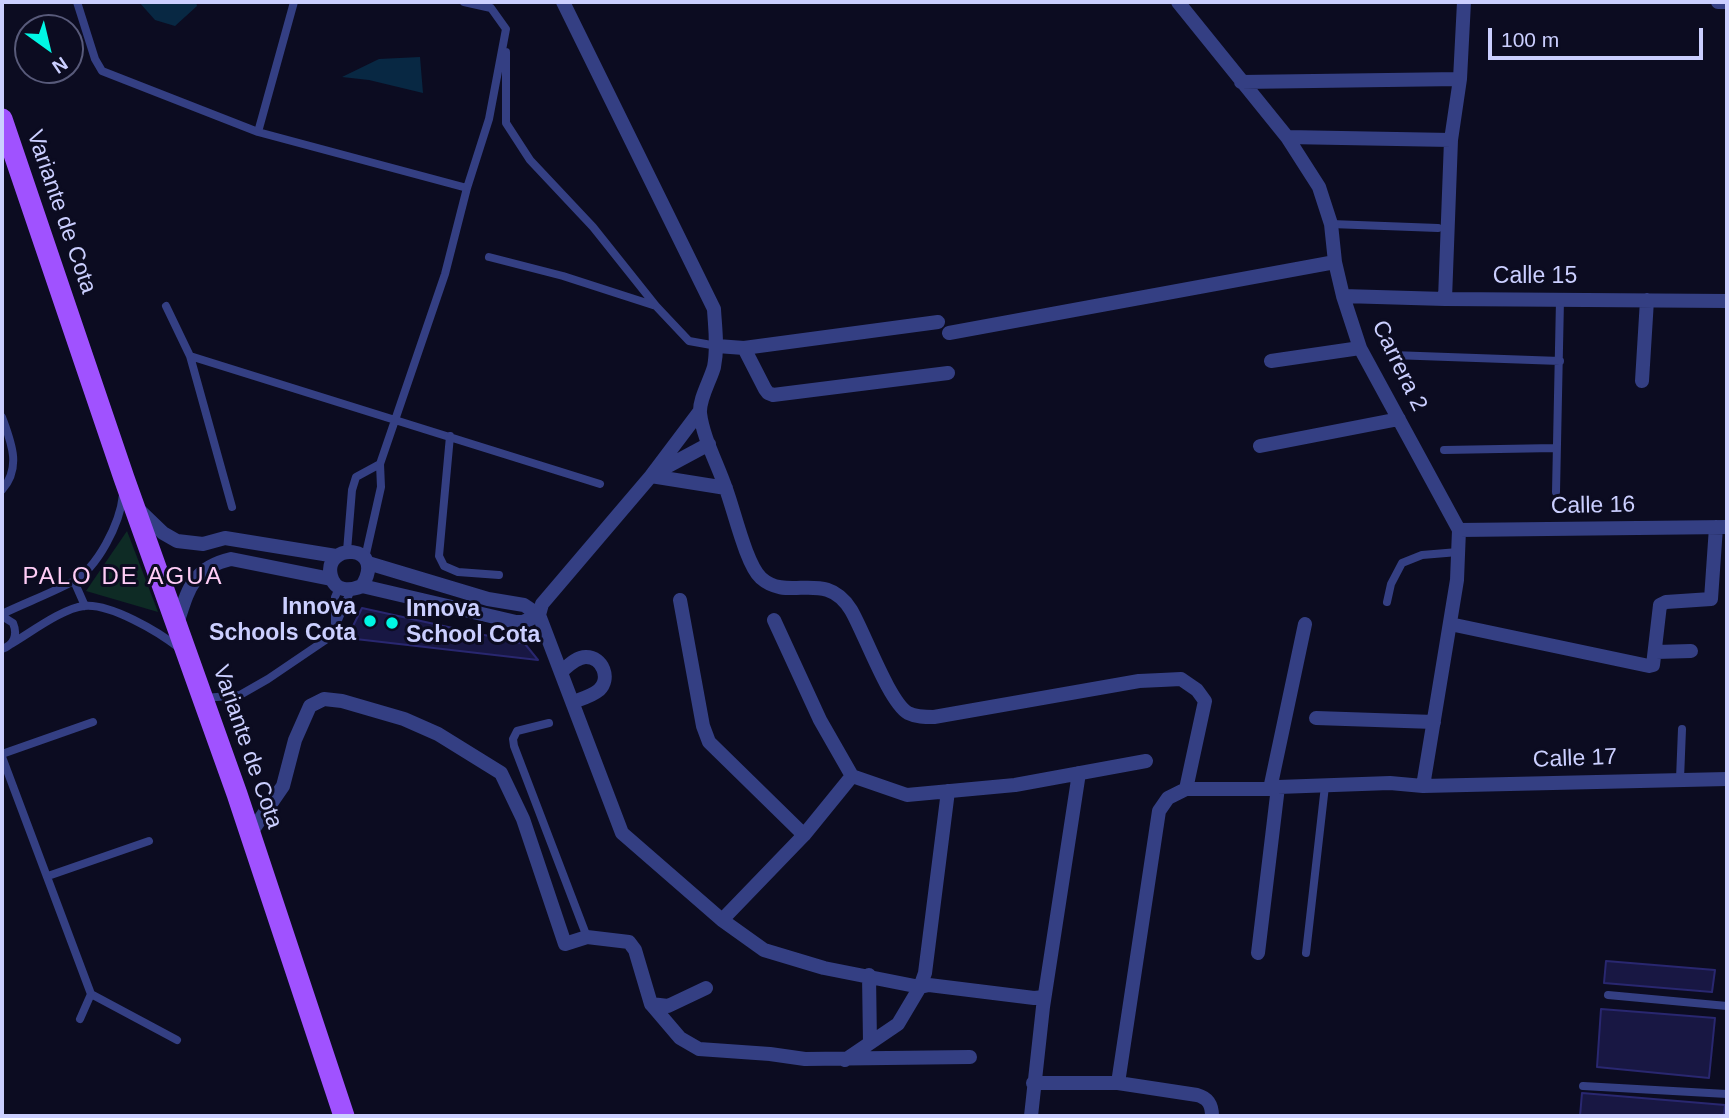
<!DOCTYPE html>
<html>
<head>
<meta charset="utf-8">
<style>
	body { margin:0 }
	#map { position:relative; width:1729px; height:1118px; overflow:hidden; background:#0c0c21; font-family:Arial,sans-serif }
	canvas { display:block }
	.frame { position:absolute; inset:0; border:4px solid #cbcfff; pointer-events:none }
	.north { position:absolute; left:14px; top:14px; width:70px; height:70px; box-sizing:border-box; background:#0c0c21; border:2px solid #585a7a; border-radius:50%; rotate:146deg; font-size:19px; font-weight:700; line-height:28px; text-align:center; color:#cbcfff }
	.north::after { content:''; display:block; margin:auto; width:24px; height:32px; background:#00f6e4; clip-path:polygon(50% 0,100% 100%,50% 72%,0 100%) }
	.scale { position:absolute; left:1488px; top:28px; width:215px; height:32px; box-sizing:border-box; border:4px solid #cbcfff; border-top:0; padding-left:9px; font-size:21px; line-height:24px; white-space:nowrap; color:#cbcfff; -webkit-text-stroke:5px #0c0c21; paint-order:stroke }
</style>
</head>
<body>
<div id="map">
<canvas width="1729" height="1118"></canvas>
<div class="frame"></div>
<div class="north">N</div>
<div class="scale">100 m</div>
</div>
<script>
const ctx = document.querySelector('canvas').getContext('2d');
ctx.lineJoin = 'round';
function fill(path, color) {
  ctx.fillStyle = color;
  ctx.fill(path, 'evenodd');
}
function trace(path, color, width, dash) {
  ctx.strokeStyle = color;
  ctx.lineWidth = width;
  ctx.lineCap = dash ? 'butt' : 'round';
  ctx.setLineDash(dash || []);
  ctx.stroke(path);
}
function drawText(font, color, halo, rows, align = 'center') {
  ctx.font = font + ' Arial,sans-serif';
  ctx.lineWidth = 6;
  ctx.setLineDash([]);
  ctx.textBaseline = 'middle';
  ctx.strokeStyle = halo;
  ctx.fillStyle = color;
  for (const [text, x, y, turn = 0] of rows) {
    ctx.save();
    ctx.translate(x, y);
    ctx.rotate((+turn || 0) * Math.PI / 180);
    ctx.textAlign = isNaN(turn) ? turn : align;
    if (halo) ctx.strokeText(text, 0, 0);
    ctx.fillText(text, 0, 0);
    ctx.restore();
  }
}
fill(new Path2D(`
	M127,531L158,612L86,591Z`), '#0e2b25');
fill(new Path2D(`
	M139,2H196L197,6L175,26L155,20Z
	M420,57L423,93L369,80L342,77L379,59Z`), '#082843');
const building = new Path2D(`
	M362,608L525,644L538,660L347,638Z
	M1606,961L1715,970L1712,992L1604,983Z
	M1601,1009L1715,1018L1709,1078L1597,1067Z
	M1582,1093L1725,1105L1724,1116H1580Z`);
fill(building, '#181743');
trace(building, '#292770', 2);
trace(new Path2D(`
	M77,2L95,59L102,71L258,132L467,188
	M506,52V123L530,160L593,227L656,306
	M258,132L294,2
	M1331,224L1438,228
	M489,257L563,276L656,306L689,341L717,346
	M166,306L190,356L232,507
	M1392,355L1560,361
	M190,356L600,484
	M2,417C11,442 22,467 2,490
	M450,436L439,556L444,566L458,572L499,575
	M1444,450L1555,448
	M1556,492L1560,300
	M347,551L352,490L356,477L380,464
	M365,558L381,487L380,464L445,274L467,188L489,119L506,29L491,8L464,2
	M74,581L85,606
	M1387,602L1391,584L1402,563L1422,555L1458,552
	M2,614C25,603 49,594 72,582C98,568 120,523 123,495
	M2,616L13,623C18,635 14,645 2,649
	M335,624V597L339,588
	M11,644C30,633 63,608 84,606C110,603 159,632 179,648
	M205,698L240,695L268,679L327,639L335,627L351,590
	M549,723L517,731L513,739L514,746L587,937
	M2,754L93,722
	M2,757L91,994L177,1040
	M1680,779L1682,729
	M48,876L149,841
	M1306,953L1325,786
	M1608,995L1727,1006
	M80,1019L91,994
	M1583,1086L1727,1094`), '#343f83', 8);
trace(new Path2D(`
	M563,2L714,309C715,328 718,347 714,367C710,381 699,399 700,413C703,438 718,465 726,489C734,510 746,564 761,578C789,603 825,568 851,610C864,632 889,702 908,713C916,717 925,717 934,717L1139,681L1161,680L1181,679L1197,690L1205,701L1186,789
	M1178,2L1287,137L1319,187L1331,224L1335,262L1343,296L1360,348L1459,530L1457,580L1423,786
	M1718,2H1727
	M1241,82L1460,79
	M1287,137L1451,140
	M1343,296L1445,299L1727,301
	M1445,299L1451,140L1460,79L1464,2
	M949,333L1335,262
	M717,346L744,348L765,389L768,393L773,395L948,373
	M744,348L938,322
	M1271,361L1360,348
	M1642,381L1647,300
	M1260,446L1399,419
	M655,473L709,444
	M651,476L726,488
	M138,509L163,533L177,541L203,544L225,538L336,556
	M1459,530L1727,527
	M368,563L488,599L524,605L539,615L622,833L722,920L764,950L824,968L920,987L925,973L948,791
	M362,586C388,543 322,542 331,576C335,592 350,591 362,586L516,622H523L539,615
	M680,600L703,726L709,742L804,835
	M539,615L542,604L651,476L700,411
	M774,620L820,720L852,776L907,795L1015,785L1146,761
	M177,624C188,590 192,568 231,559L331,579
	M1450,624L1649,666L1653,665L1660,605L1666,602L1711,599L1716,527
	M1656,652L1691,651
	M561,672C568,666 576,657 586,657C603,657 611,679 599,690C592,696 581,699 573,702
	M1316,718L1434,722
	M1270,789L1305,624
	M250,834L283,786L295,740L310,706L324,699L342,701L404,719L438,734L501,773L523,819L565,944L587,937L629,942L635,950L651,1004L668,1006L706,988
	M722,920L804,835L852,776
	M1258,953L1278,787
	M869,975L870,1043
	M651,1004L680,1038L699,1049L770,1054L805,1059L970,1057
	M845,1060L898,1024L920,987L929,985L1034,998L1044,997
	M1033,1083H1118L1197,1095C1208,1098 1212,1104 1212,1116
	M1118,1083L1159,811L1168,798L1186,789H1270L1278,787L1390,783L1423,786L1727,779
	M1031,1116L1043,1007L1079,773`), '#343f83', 14);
trace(new Path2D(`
	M2,119L124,478L237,794L344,1116`), '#a052ff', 21);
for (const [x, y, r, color] of [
	[370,621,7,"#00f6e4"],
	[392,623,7,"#00f6e4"]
]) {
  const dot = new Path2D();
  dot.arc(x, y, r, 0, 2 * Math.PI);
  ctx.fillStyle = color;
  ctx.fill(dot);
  trace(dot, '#0c0c21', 2.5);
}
drawText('23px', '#cbcfff', '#0c0c21', [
	["Variante de Cota",61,212,71],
	["Calle 15",1535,277],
	["Carrera 2",1399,366,64],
	["Calle 16",1593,506,-1],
	["Variante de Cota",247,747,71],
	["Calle 17",1575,759,-2]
]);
drawText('bold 23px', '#cbcfff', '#0c0c21', [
	["Innova",356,608],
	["Schools Cota",356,634],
	["Innova",406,610,"left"],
	["School Cota",406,636,"left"]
], 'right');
ctx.letterSpacing = '2px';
drawText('24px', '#ffcdf6', '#0c0c21', [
	["PALO DE AGUA",123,577]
]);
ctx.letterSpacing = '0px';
</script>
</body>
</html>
